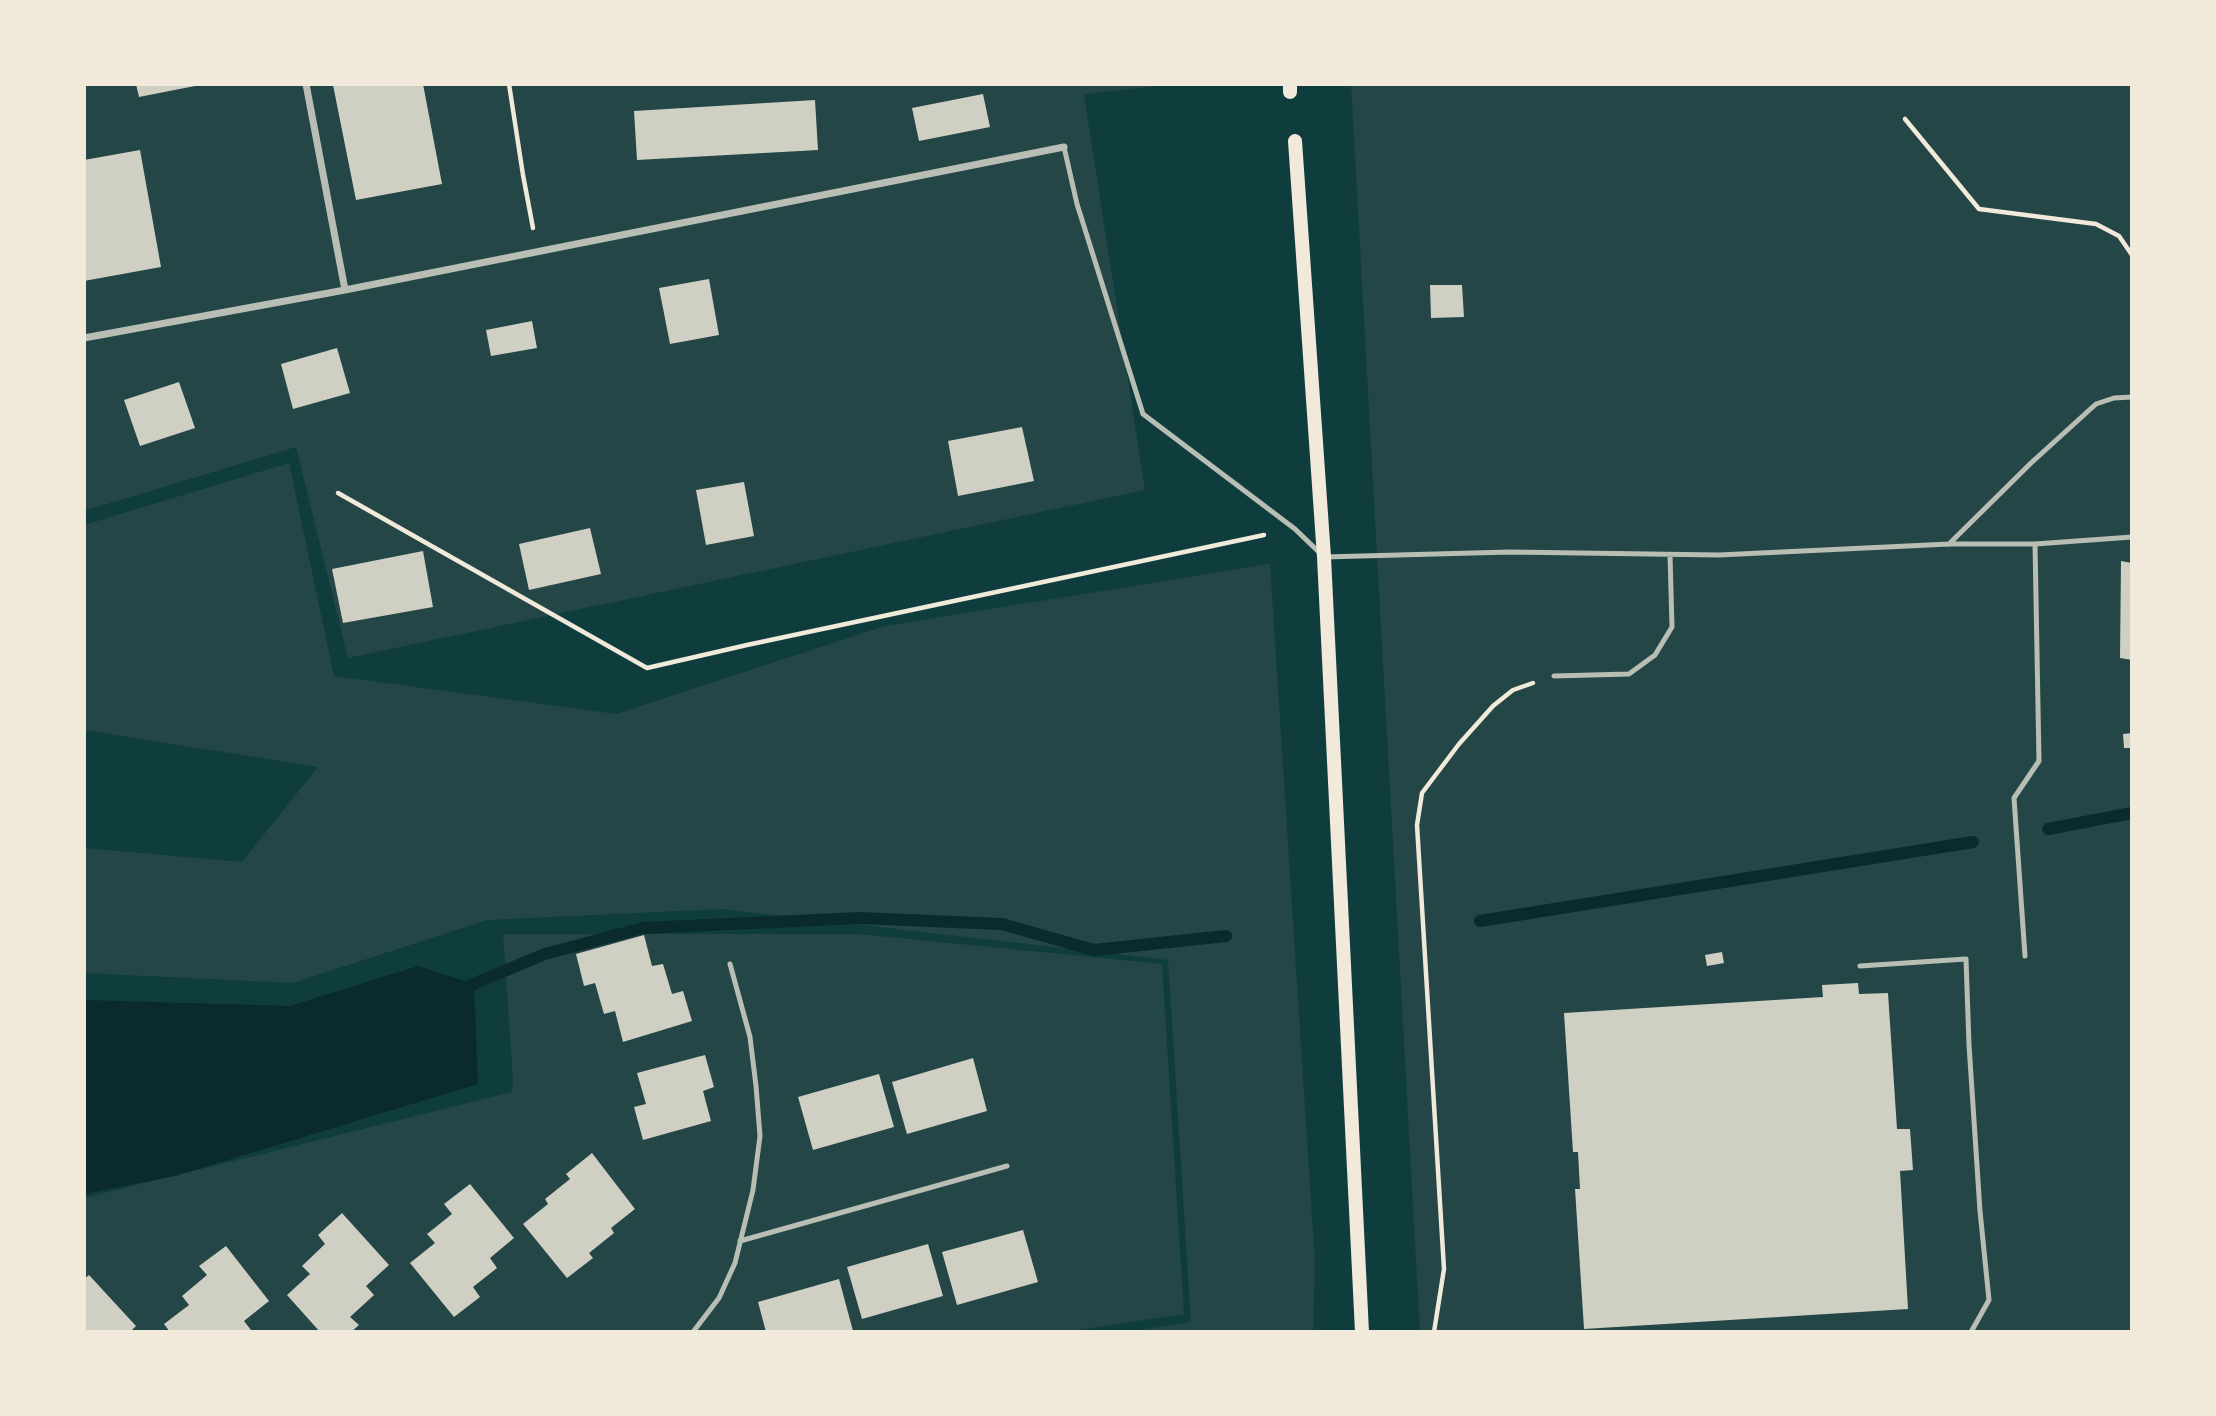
<!DOCTYPE html>
<html>
<head>
<meta charset="utf-8">
<style>
	body { margin:0 }
	#map { position:relative; width:2216px; height:1416px; overflow:hidden; background:#0f3d3e; font-family:Manrope,sans-serif }
	canvas { display:block }
	.frame { position:absolute; inset:0; border:86px solid #f1e9da; pointer-events:none }
</style>
</head>
<body>
<div id="map">
<canvas width="2216" height="1416"></canvas>
<div class="frame"></div>
</div>
<script>
const ctx = document.querySelector('canvas').getContext('2d');
ctx.lineJoin = 'round';
function fill(path, color) {
  ctx.fillStyle = color;
  ctx.fill(path, 'evenodd');
}
function trace(path, color, width, dash) {
  ctx.strokeStyle = color;
  ctx.lineWidth = width;
  ctx.lineCap = dash ? 'butt' : 'round';
  ctx.setLineDash(dash || []);
  ctx.stroke(path);
}
fill(new Path2D(`
	M84,84H1175L1084,94L1145,490L348,658L296,447L84,511Z
	M1351,84H2132V1332H1420Z
	M289,463L334,676L616,714L885,626L1270,564L1315,1264L1313,1332H1127L1191,1322L1168,960L722,909L487,920L293,983L84,973V848L242,862L318,767L84,730V525Z
	M503,934H859L1162,964L1184,1314L1064,1332H84V1198L512,1092L513,1079Z`), '#244646');
fill(new Path2D(`
	M418,966L474,984L478,1084L175,1176L84,1194V1000L290,1006Z`), '#0a2a2b');
trace(new Path2D(`
	M2048,829L2132,813
	M1480,921L1973,842
	M461,989L545,954L643,928L859,918L1002,924L1094,950L1226,936`), '#0a2a2b', 12);
fill(new Path2D(`
	M136,84H199L200,85L139,97Z
	M337,84H423L442,184L356,200L333,85Z
	M983,94L990,127L919,141L912,108Z
	M815,100L818,150L637,160L634,111Z
	M140,150L161,267L84,281V160Z
	M709,279L719,335L670,344L659,288Z
	M1430,285H1462L1464,317L1431,318Z
	M532,321L537,348L491,356L486,330Z
	M337,348L350,393L293,409L281,364Z
	M179,382L195,428L140,446L124,400Z
	M1022,427L1034,481L958,496L948,441Z
	M744,482L754,536L706,545L696,490Z
	M590,528L601,574L529,590L519,544Z
	M423,551L433,607L343,623L332,569Z
	M2121,561L2132,563V660L2120,658Z
	M2132,733V748H2124L2123,734Z
	M644,935L652,966L663,964L672,994L683,991L692,1021L623,1042L615,1011L604,1014L595,983L584,986L576,954Z
	M1722,952L1724,963L1707,966L1705,955Z
	M1858,983L1859,994L1888,993L1897,1129H1910L1913,1170L1900,1171L1908,1309L1584,1329L1575,1189H1580L1578,1152H1573L1564,1013L1823,997L1822,985Z
	M705,1055L714,1087L703,1091L711,1121L643,1140L634,1107L646,1104L637,1073Z
	M973,1058L987,1111L907,1134L892,1082Z
	M879,1074L894,1127L813,1150L798,1097Z
	M592,1153L635,1209L611,1228L614,1233L589,1253L593,1258L567,1278L523,1224L548,1204L545,1199L570,1179L566,1174Z
	M470,1184L514,1238L490,1258L497,1268L473,1287L480,1297L454,1317L410,1263L435,1243L427,1234L452,1214L444,1204Z
	M342,1213L389,1265L366,1286L374,1295L350,1317L359,1325L351,1332H320L287,1295L310,1274L302,1266L325,1244L318,1235Z
	M1023,1230L1038,1282L957,1305L942,1252Z
	M928,1244L943,1296L862,1319L847,1267Z
	M226,1246L269,1301L244,1321L251,1330L249,1332H170L164,1324L189,1305L182,1296L207,1275L199,1266Z
	M89,1275L136,1326L130,1332H84V1279Z
	M839,1279L853,1331L766,1332L758,1302Z`), '#cfcfc3');
trace(new Path2D(`
	M509,84L523,175L533,228
	M1905,119L1979,209L2096,224L2119,236L2132,255
	M338,493L647,668L747,645L1264,535
	M1434,1332L1444,1269L1417,825L1422,793L1459,744L1493,706L1513,690L1533,683`), '#f1e9da', 4.5);
trace(new Path2D(`
	M1064,147L1077,204L1143,414L1295,529L1324,557L1510,552L1719,555L1949,544H2035L2132,537
	M1949,544L2031,463L2096,404L2114,398L2132,397
	M1554,676L1629,674L1655,655L1672,627L1670,555
	M2025,956L2014,798L2039,761L2035,544
	M1860,966L1966,959L1969,1045L1980,1211L1989,1300L1971,1332
	M740,1241L1007,1166
	M693,1332L719,1298L735,1263L753,1190L760,1136L756,1086L750,1037L730,964`), '#b8beb3', 5);
trace(new Path2D(`
	M306,84L345,290
	M84,338L345,290L1064,147`), '#b8beb3', 7);
trace(new Path2D(`
	M1290,84V92
	M1295,141L1324,557L1362,1332`), '#f1e9da', 14);
</script>
</body>
</html>
